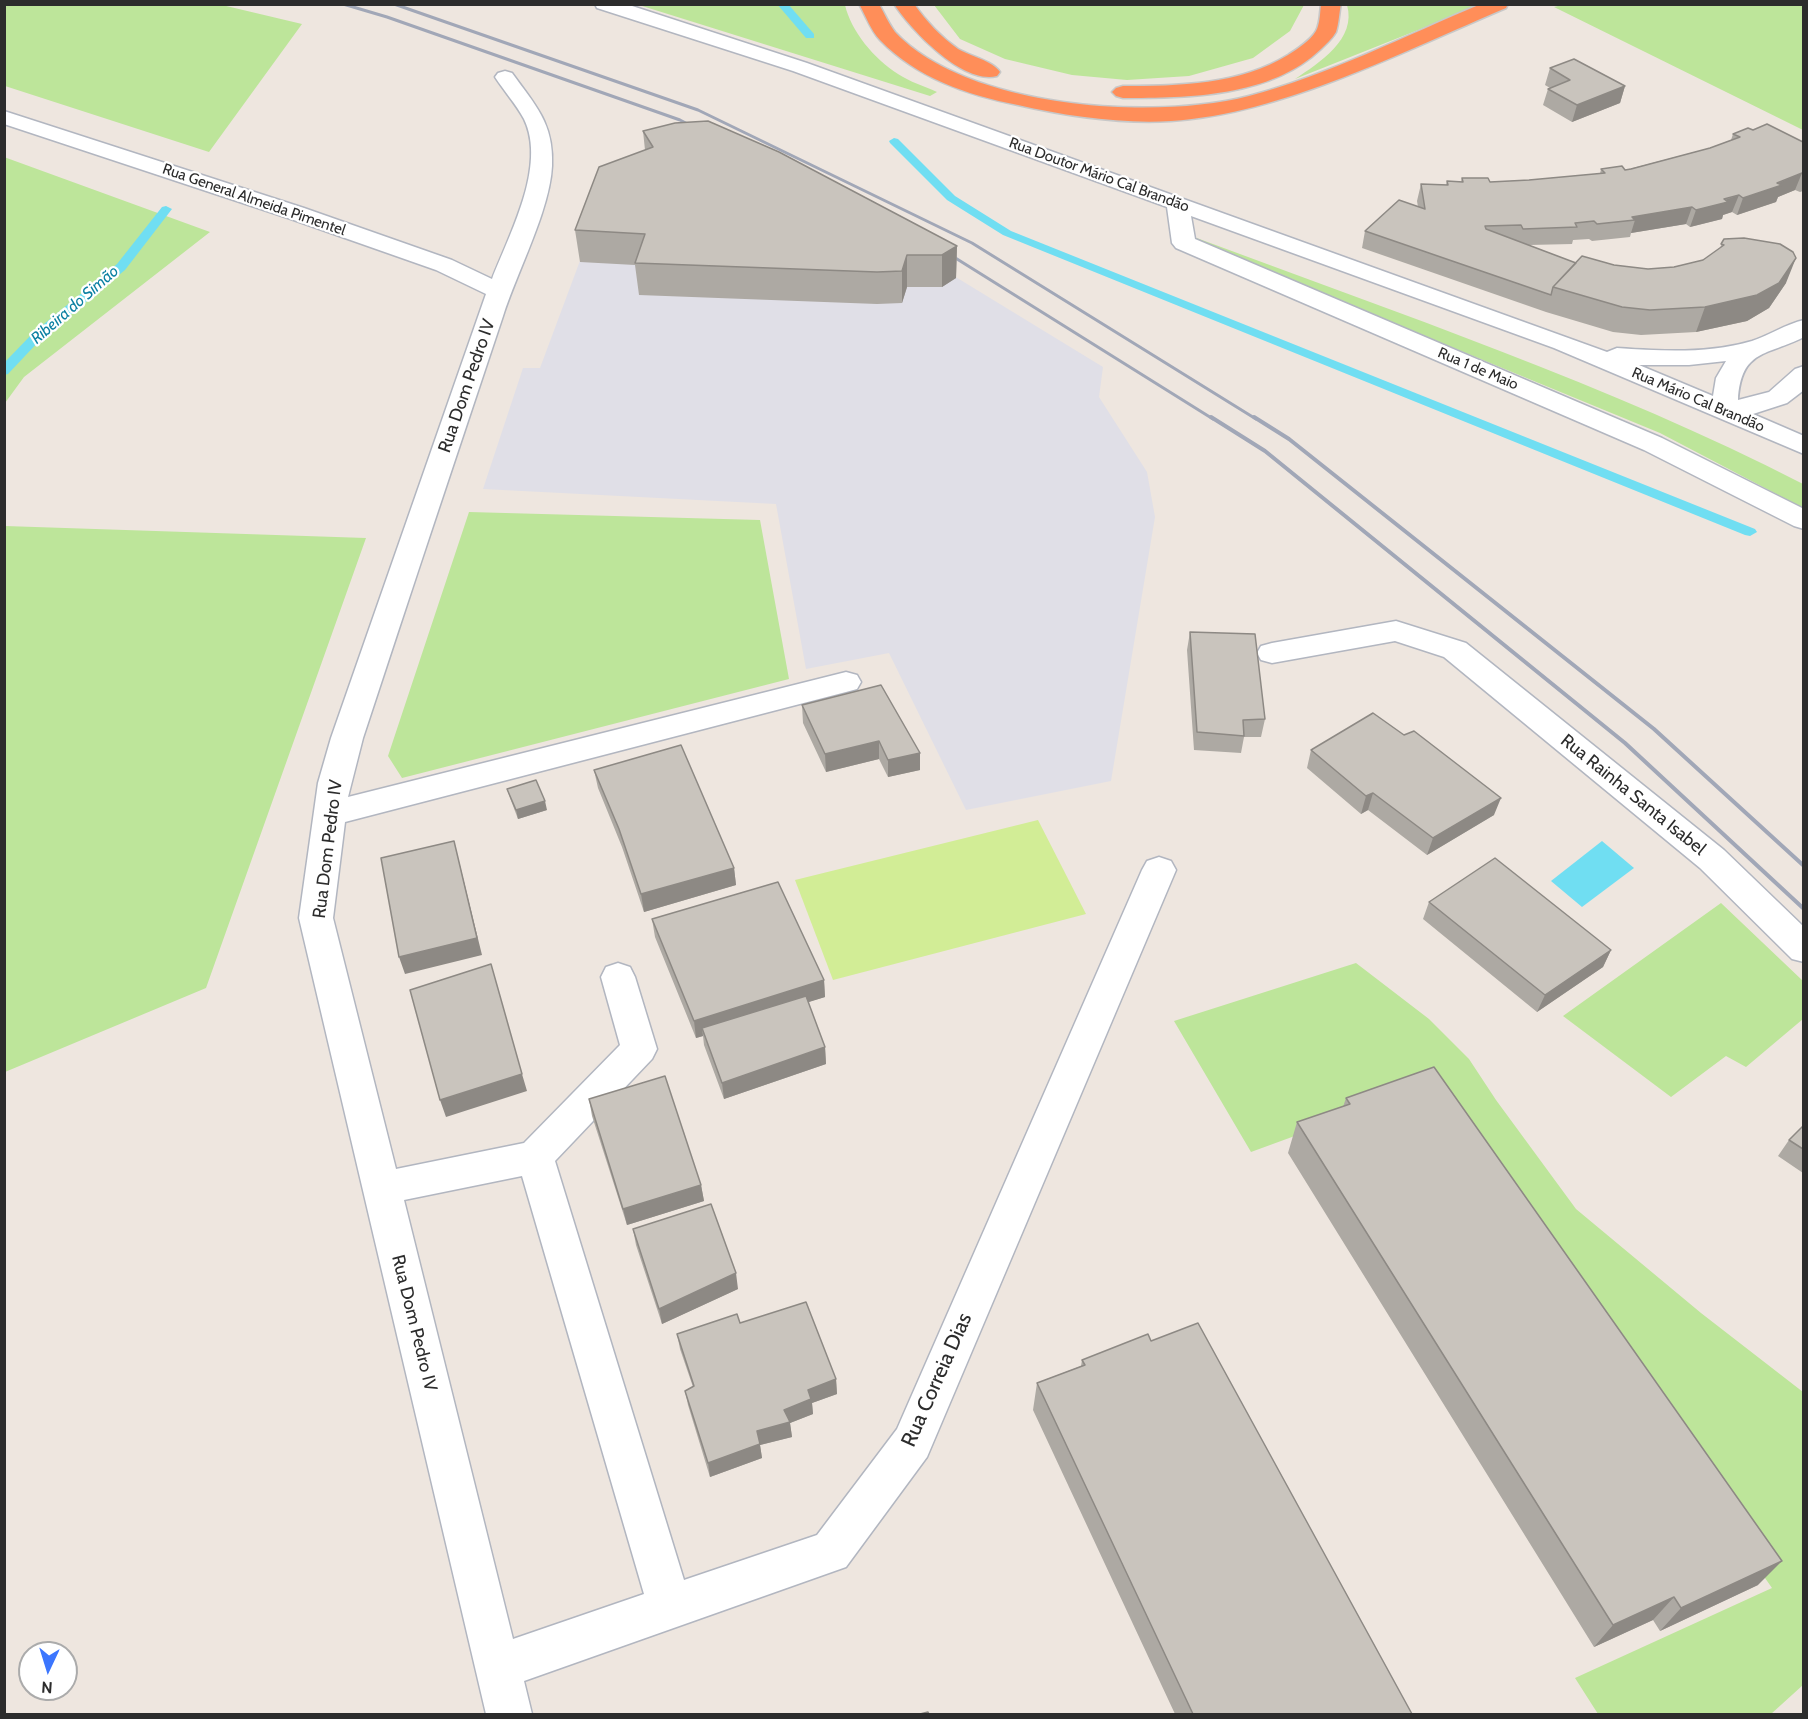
<!DOCTYPE html>
<html>
<head>
<meta charset="utf-8">
<style>
	body { margin:0 }
	#map { position:relative; width:1808px; height:1719px; overflow:hidden; background:#eee6df; font-family:Cabin,sans-serif }
	canvas { display:block }
	.frame { position:absolute; inset:0; border:6px solid #2c2c2c; pointer-events:none }
	.north { position:absolute; left:18px; top:1641px; width:60px; height:60px; box-sizing:border-box; background:#fff; border:2px solid #ababab; border-radius:50%; rotate:184deg; font-size:16px; font-weight:700; line-height:24px; text-align:center; color:#2c2c2c }
	.north::after { content:''; display:block; margin:auto; width:21px; height:27px; background:#3c76fe; clip-path:polygon(50% 0,100% 100%,50% 72%,0 100%) }
</style>
</head>
<body>
<div id="map">
<canvas width="1808" height="1719"></canvas>
<div class="frame"></div>
<div class="north">N</div>
</div>
<script>
const ctx = document.querySelector('canvas').getContext('2d');
ctx.lineJoin = 'round';
function fill(path, color) {
  ctx.fillStyle = color;
  ctx.fill(path, 'evenodd');
}
function trace(path, color, width, dash) {
  ctx.strokeStyle = color;
  ctx.lineWidth = width;
  ctx.lineCap = dash ? 'butt' : 'round';
  ctx.setLineDash(dash || []);
  ctx.stroke(path);
}
function drawText(font, color, halo, rows, align = 'center') {
  ctx.font = font + ' Cabin,sans-serif';
  ctx.lineWidth = 4.5;
  ctx.setLineDash([]);
  ctx.textBaseline = 'middle';
  ctx.strokeStyle = halo;
  ctx.fillStyle = color;
  for (const [text, x, y, turn = 0] of rows) {
    ctx.save();
    ctx.translate(x, y);
    ctx.rotate((+turn || 0) * Math.PI / 180);
    ctx.textAlign = isNaN(turn) ? turn : align;
    if (halo) ctx.strokeText(text, 0, 0);
    ctx.fillText(text, 0, 0);
    ctx.restore();
  }
}
fill(new Path2D(`
	M603,199L936,265L1103,367L1099,397L1147,472L1155,517L1111,781L966,810L889,653L806,669L776,504L483,489L523,368H540Z`), '#e0dfe7');
fill(new Path2D(`
	M5,4L222,5L302,24L209,152L5,86Z
	M639,5H845C851,31 874,59 898,74C910,82 924,86 937,92L930,96Z
	M934,5H1304L1290,31L1253,58L1189,76L1127,80L1072,75L1005,59L960,39Z
	M1347,5H1481L1295,79C1319,63 1357,39 1347,5Z
	M1562,5H1803V130L1554,7Z
	M4,157L210,232L24,377L5,403Z
	M1194,237C1399,314 1609,384 1803,484V508L1660,433L1211,248Z
	M469,512L760,520L789,679L402,778L388,756Z
	M5,526L366,538L206,988L5,1072Z
	M1721,903L1803,981V1019L1746,1067L1726,1056L1671,1097L1563,1016Z
	M1356,963L1429,1019L1469,1059L1496,1100L1576,1209L1701,1313L1803,1392V1685L1771,1714H1598L1575,1678L1772,1588L1423,1089L1251,1152L1174,1021Z`), '#bde59a');
fill(new Path2D(`
	M1038,820L1086,914L833,980L795,880Z`), '#d2ed96');
fill(new Path2D(`
	M1602,841L1634,868L1582,907L1551,881Z`), '#70def2');
fill(new Path2D(`
	M777,4H788L814,34V38H806Z
	M894,138L898,139L955,196L1011,231L1755,529L1757,532L1750,536L1745,535L1003,235L947,200L890,143L889,141Z
	M166,206L172,209L125,270L41,339L8,374L4,375V363L33,333L117,264L162,207Z`), '#70def2');
const minor = new Path2D(`
	M595,4H626L807,63L1607,352L1617,348C1661,351 1709,354 1752,341C1770,335 1786,324 1804,320V337C1767,356 1741,349 1738,400L1769,392L1795,369L1804,366V390L1787,403L1753,414L1804,436V454L1554,348L1191,216L1195,239L1662,438L1804,509V529L1794,526L1644,450L1176,248L1172,243L1167,207L793,71L597,8ZM1726,361L1716,378L1713,396L1639,365H1689Z
	M505,71L512,73C535,105 554,123 552,166C550,210 517,272 503,316C456,457 409,597 363,738L348,797L846,672L857,675L861,682L857,689L846,692L345,822L333,918L396,1169L524,1143L620,1045L601,977L606,967L618,963L630,967L635,977L657,1049L652,1059L555,1161L684,1580L817,1535L897,1429L1142,870L1147,861L1159,857L1171,861L1176,870L927,1457L846,1567L524,1681L532,1714H486L299,918L318,783L331,738L486,294L436,270L288,218L4,124V111L304,208L452,260L492,279C509,235 547,166 524,119C516,104 504,91 495,77L498,73ZM522,1176L644,1594L513,1639L404,1200Z
	M1396,621L1466,643L1724,850L1804,927V962L1792,959L1700,868L1444,657L1395,641L1272,663L1261,660L1257,653L1261,646L1272,643Z`);
const highway = new Path2D(`
	M859,4H879C884,13 889,24 895,32C966,108 1153,121 1249,96C1326,76 1407,35 1481,4H1508L1506,8C1404,51 1282,114 1171,121C1121,124 1066,116 1018,105C967,95 917,78 880,40C871,31 866,16 859,4Z
	M894,4H914C926,21 941,37 958,49C970,56 993,61 1000,72L997,76C963,85 911,30 894,4Z
	M1321,4H1341C1339,13 1339,23 1336,32C1332,39 1326,44 1321,49C1271,97 1188,98 1123,98L1116,96L1112,92L1116,88L1123,86C1179,86 1239,85 1288,55C1297,49 1310,41 1316,31C1320,24 1320,13 1321,4Z`);
trace(minor, '#b2b6c0', 3);
trace(highway, '#c8c8c8', 3);
fill(minor, '#fff');
fill(highway, '#ff8e59');
trace(new Path2D(`
	M343,4L387,17L680,120L699,130
	M394,4L698,110L972,243L1256,419
	M941,249L1213,419`), '#a1a7b7', 3);
trace(new Path2D(`
	M1211,417L1265,451L1625,743L1804,909
	M1254,417L1289,439L1654,729L1804,866`), '#a1a7b7', 4);
fill(new Path2D(`
	M1550,68L1625,86L1620,103L1572,122L1543,105L1548,89L1550,88L1545,85Z
	M1753,130L1803,142V191L1800,192L1795,190L1778,197L1776,202L1737,215L1732,212L1723,215L1722,219L1690,227L1686,224L1631,233L1630,237L1592,241L1589,239L1573,240L1572,244L1529,245L1576,263L1648,269L1674,267L1703,260L1720,248L1724,239L1786,283L1769,308L1747,321L1696,332L1641,335L1613,332L1546,312L1362,248L1365,231L1418,207L1417,201L1421,184L1446,185L1447,181L1461,182L1462,178L1490,182L1529,180L1600,174L1601,169L1625,170L1710,148L1731,140L1733,134Z
	M643,131L957,246L956,278L942,287H907L902,303L877,304L639,295L635,265L580,262L575,230L645,150Z
	M1190,632L1265,719L1261,737H1244L1241,753L1194,750L1187,650Z
	M802,705L920,753V770L888,777L879,759L826,772L803,723Z
	M1311,750L1494,815L1427,855L1368,810L1361,814L1307,768Z
	M594,770L734,868L736,885L644,912L622,847L598,788Z
	M507,789L547,810L518,819L510,798Z
	M1429,902L1611,950L1603,967L1537,1012L1423,919Z
	M652,919L824,980L825,997L808,1002L825,1047L826,1064L724,1099L704,1045L703,1036L696,1038L655,937Z
	M1346,1098L1758,1585L1660,1631L1653,1620L1594,1647L1288,1153L1297,1122L1343,1107Z
	M589,1099L701,1185L704,1201L627,1225L592,1116Z
	M1803,1126V1173L1778,1156L1789,1140Z
	M633,1229L738,1289L662,1324L636,1245Z
	M740,1323L836,1379L837,1394L812,1403L813,1414L790,1423L792,1437L760,1445L762,1458L710,1477L688,1405L685,1391L693,1387L680,1349L677,1334Z
	M1151,1341L1412,1714H1175L1033,1410L1037,1383L1081,1366L1082,1360Z`), '#ada9a3');
fill(new Path2D(`
	M1625,86L1620,103L1572,122L1577,105Z
	M1802,173L1795,190L1778,197L1776,202L1737,215L1743,198Z
	M1739,195L1732,212L1723,215L1722,219L1690,227L1696,210Z
	M1692,207L1686,224L1631,233L1635,220L1632,217Z
	M957,246L956,278L942,287V255Z
	M907,255V287L902,303V271Z
	M1796,258L1786,283L1769,308L1747,321L1696,332L1705,307Z
	M879,741V759L826,772L825,754Z
	M920,753V770L888,777V760Z
	M1373,793L1368,810L1361,814L1366,796Z
	M1501,798L1494,815L1427,855L1433,838Z
	M545,801L547,810L518,819L516,810Z
	M454,841L482,955L405,974L399,957Z
	M734,868L736,885L644,912L641,894Z
	M1611,950L1603,967L1537,1012L1545,995Z
	M824,980L825,997L704,1035L702,1028L703,1036L696,1038L694,1021Z
	M825,1047L826,1064L724,1099L722,1083Z
	M522,1074L527,1091L446,1117L440,1100Z
	M701,1185L704,1201L627,1225L623,1209Z
	M736,1273L738,1289L662,1324L659,1309Z
	M836,1379L837,1394L812,1403L813,1414L790,1423L792,1437L760,1445L762,1458L710,1477L708,1463L757,1431L784,1410L808,1390Z
	M1782,1561L1758,1585L1660,1631L1681,1608Z
	M1674,1597L1653,1620L1594,1647L1613,1625Z`), '#8d8984');
const building = new Path2D(`
	M1574,59L1625,86L1577,105L1548,89L1570,80L1550,68Z
	M708,121L779,152L957,246L942,255H907L902,271L877,272L635,263L645,234L575,230L599,167L653,147L643,131L675,123Z
	M1767,124L1803,142V174L1802,173L1777,183L1782,185L1743,198L1739,195L1724,199L1728,202L1696,210L1692,207L1632,217L1635,220L1597,224L1594,221L1575,223L1577,227L1523,229L1521,225L1485,226L1486,229L1576,263L1553,287L1551,295L1365,231L1399,200L1425,209L1421,184L1448,185L1447,181L1463,182L1462,178H1488L1490,182L1529,180L1605,173L1601,169L1622,166L1625,170L1631,169L1710,148L1740,137L1733,134L1748,128L1753,130Z
	M1744,238L1780,244L1793,252L1796,258L1779,283L1757,295L1705,307L1650,310L1622,307L1553,287L1582,256L1614,265L1648,269L1674,267L1703,260L1724,245L1721,244L1724,239Z
	M1190,632L1255,634L1265,719L1243,720L1244,736L1197,732Z
	M881,685L920,753L888,760L879,741L825,754L802,705Z
	M1373,713L1404,735L1414,731L1501,798L1433,838L1373,793L1366,796L1311,750Z
	M681,745L734,868L641,894L619,829L594,770Z
	M536,780L545,801L516,810L507,789Z
	M454,841L477,938L399,957L381,858Z
	M1495,858L1611,950L1545,995L1429,902Z
	M778,882L824,980L694,1021L652,919Z
	M491,964L522,1074L440,1100L410,990Z
	M806,996L825,1047L722,1083L702,1028Z
	M1434,1067L1782,1561L1681,1608L1674,1597L1613,1625L1297,1122L1350,1104L1346,1098Z
	M665,1076L701,1185L623,1209L589,1099Z
	M1803,1126V1149L1789,1140Z
	M711,1204L736,1273L659,1309L633,1229Z
	M806,1302L836,1379L808,1390L811,1399L784,1410L790,1422L757,1431L760,1444L708,1463L685,1391L694,1386L677,1334L737,1314L740,1323Z
	M1198,1323L1412,1714H1193L1037,1383L1085,1365L1082,1360L1148,1334L1151,1341Z
	M928,1712L929,1714H920Z`);
fill(building, '#c9c4bd');
trace(building, '#8d8984', 1.5);
drawText('15px', '#2c2c2c', '#fff', [
	["Rua Doutor Mário Cal Brandão",1099,175,20],
	["Rua General Almeida Pimentel",254,200,19],
	["Rua 1 de Maio",1478,369,23],
	["Rua Mário Cal Brandão",1698,400,23]
]);
drawText('italic 16px', '#0b80a2', '#fff', [
	["Ribeira do Simão",75,305,-41]
]);
drawText('18px', '#2c2c2c', '#fff', [
	["Rua Dom Pedro IV",467,386,-71],
	["Rua Rainha Santa Isabel",1633,795,39],
	["Rua Dom Pedro IV",328,849,-83],
	["Rua Dom Pedro IV",414,1323,76]
]);
drawText('21px', '#2c2c2c', '#fff', [
	["Rua Correia Dias",937,1380,-66]
]);
</script>
</body>
</html>
